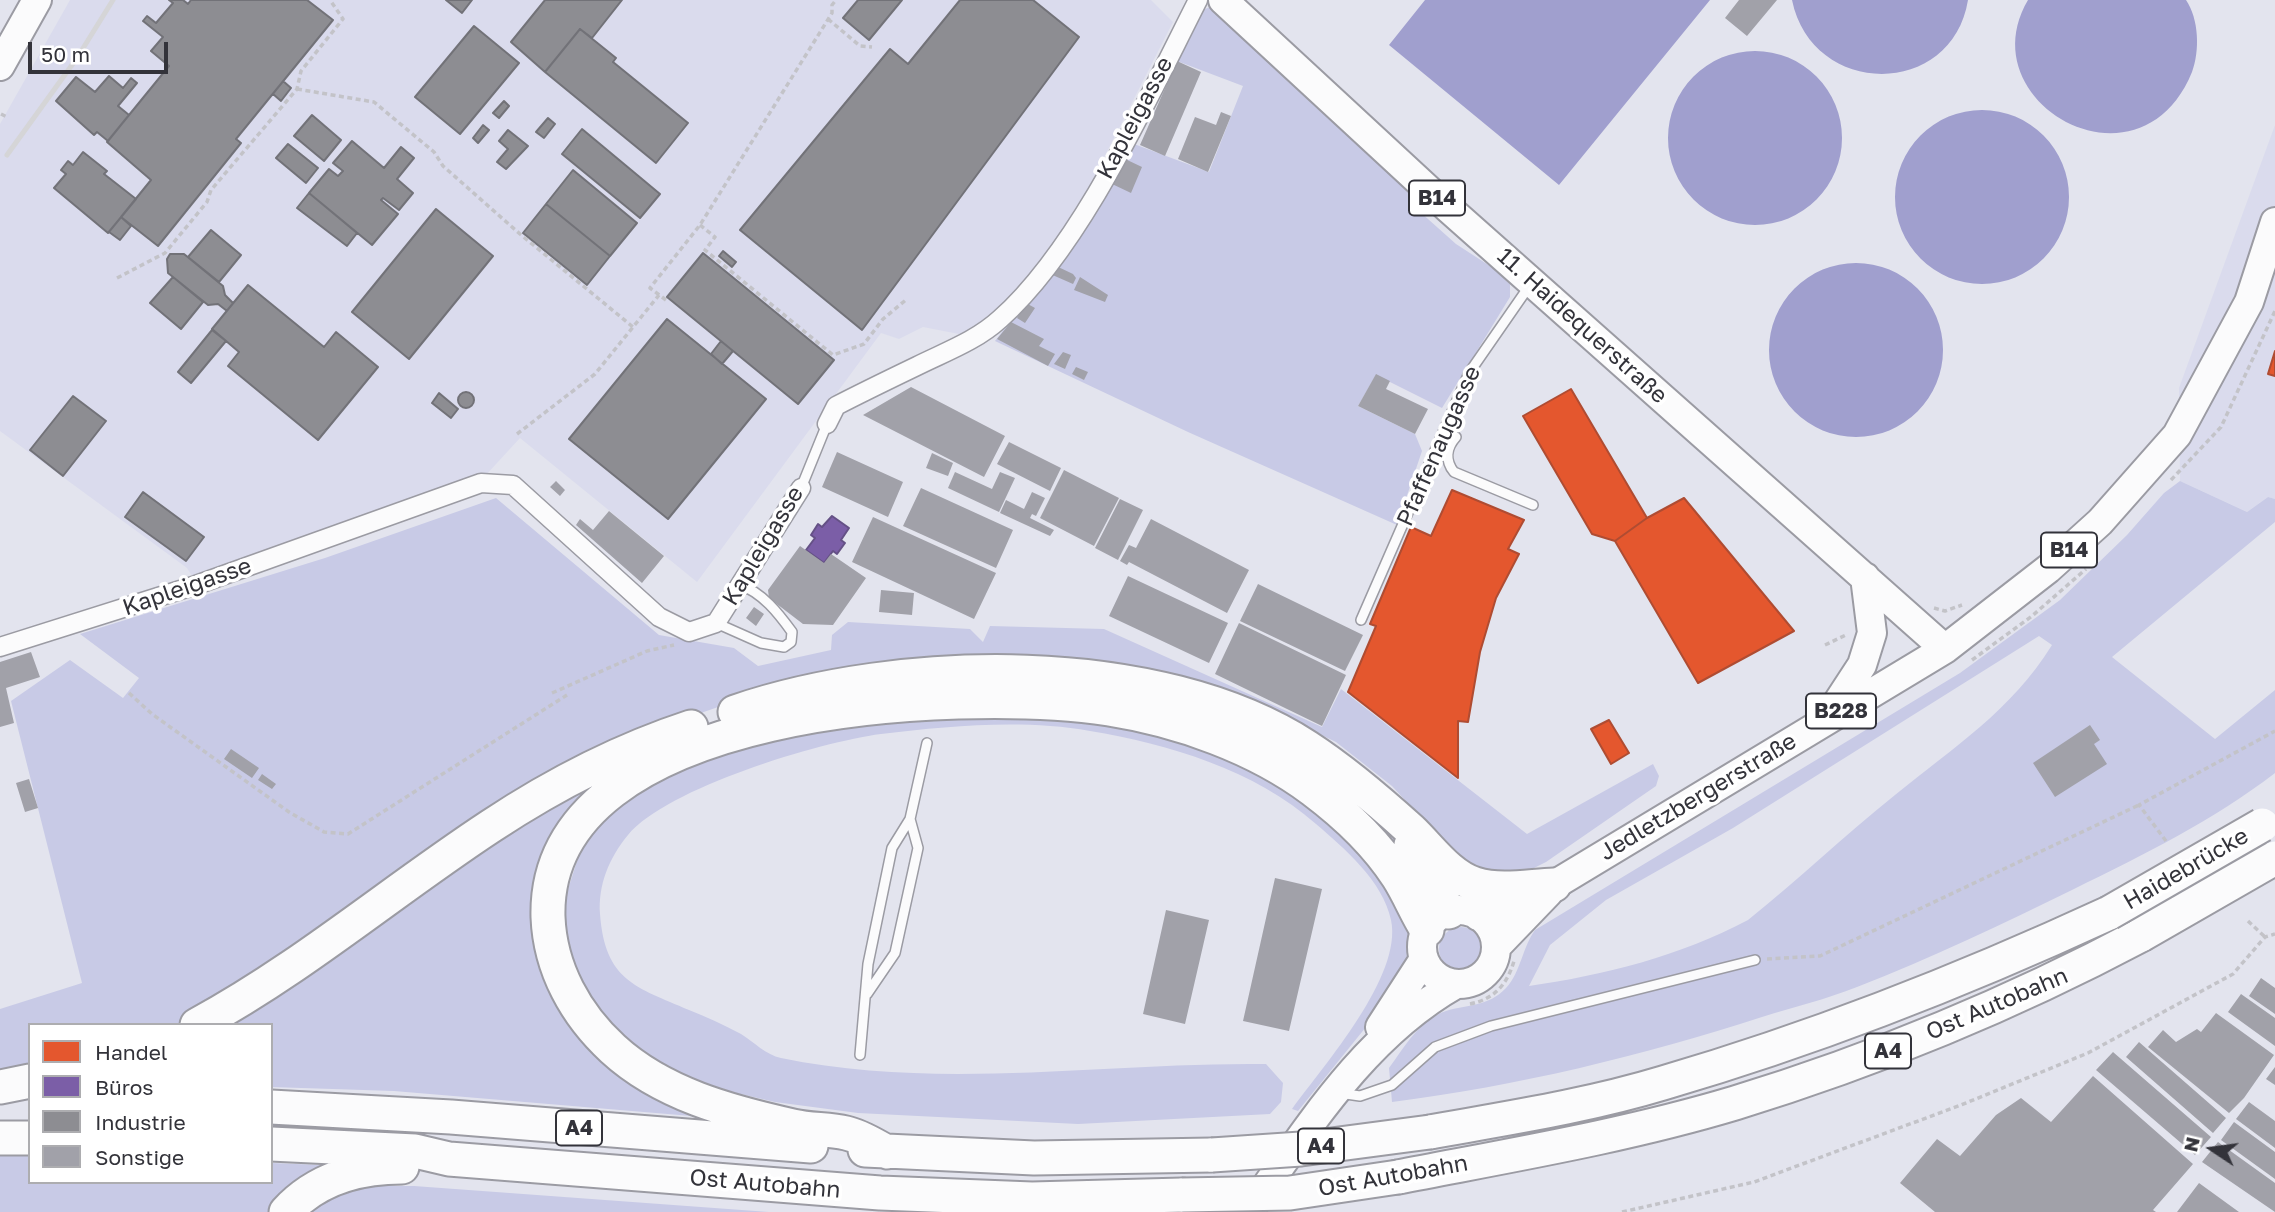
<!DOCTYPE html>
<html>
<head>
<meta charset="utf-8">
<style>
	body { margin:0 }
	#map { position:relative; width:2275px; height:1212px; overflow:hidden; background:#e3e4ee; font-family:"Golos Text",sans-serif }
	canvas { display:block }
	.legend { position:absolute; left:28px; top:1023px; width:245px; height:161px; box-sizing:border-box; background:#fff; border:2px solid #adadb0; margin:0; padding:9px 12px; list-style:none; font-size:21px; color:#33333a }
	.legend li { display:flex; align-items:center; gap:14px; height:35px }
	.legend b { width:35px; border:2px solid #adadb0 }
	.north { position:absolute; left:2177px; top:1114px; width:70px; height:70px; -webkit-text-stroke:5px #fff; paint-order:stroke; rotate:283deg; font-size:19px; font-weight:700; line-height:28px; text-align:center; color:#33333a }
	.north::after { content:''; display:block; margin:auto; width:24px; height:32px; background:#33333a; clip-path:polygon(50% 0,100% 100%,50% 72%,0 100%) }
	.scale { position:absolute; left:28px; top:42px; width:140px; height:32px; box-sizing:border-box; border:4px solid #33333a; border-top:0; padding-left:9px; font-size:21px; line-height:24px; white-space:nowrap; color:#33333a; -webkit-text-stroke:5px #fff; paint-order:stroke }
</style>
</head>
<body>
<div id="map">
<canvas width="2275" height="1212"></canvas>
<ul class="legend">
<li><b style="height:19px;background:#e4572e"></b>Handel</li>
<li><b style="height:19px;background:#7b5ea7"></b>Büros</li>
<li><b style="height:19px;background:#8d8d92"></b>Industrie</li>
<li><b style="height:19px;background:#a1a1a9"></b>Sonstige</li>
</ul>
<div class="north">N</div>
<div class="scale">50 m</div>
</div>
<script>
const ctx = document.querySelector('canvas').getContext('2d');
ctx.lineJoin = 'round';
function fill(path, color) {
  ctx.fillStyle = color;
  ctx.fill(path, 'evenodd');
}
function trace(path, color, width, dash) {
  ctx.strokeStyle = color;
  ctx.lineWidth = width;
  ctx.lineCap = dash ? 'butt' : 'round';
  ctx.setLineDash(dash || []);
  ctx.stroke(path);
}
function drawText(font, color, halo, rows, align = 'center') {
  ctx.font = font + ' "Golos Text",sans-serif';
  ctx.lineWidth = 7;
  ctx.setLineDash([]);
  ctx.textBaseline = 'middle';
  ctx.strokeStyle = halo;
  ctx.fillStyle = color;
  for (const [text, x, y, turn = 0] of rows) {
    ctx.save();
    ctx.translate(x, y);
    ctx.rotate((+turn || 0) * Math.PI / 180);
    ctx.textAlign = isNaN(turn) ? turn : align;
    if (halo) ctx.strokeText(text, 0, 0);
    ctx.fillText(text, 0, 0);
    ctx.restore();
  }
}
fill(new Path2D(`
	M70,0H1151L1173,22L1089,187L1055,240L1020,286L990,316L964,335L923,327L899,339L881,333L697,582L520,438L485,476L359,522L192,576L187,568L0,431V124Z
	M2275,125V499L2268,497L2247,512L2180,481L2179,388Z`), '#dadbed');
fill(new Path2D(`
	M1210,7L1219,9L1398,176L1424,205L1419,211L1456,244L1493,268L1510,284V297L1442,408L1376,375L1358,406L1415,434L1422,451L1397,525L1188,432L995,341L1056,261L1134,144L1209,172L1243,86L1177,61L1198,12Z
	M2180,481L2247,512L2268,497L2275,499V522L2112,657L2215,739L2275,690V773C2214,820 2143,855 2074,889C2003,924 1931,958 1857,987C1827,999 1794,1007 1762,1017C1641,1056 1518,1086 1392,1102L1389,1068C1404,1048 1420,1019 1446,1011C1468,1004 1488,1007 1506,988C1521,972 1522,948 1535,930L1960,673L2060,600L2127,535L2164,493ZM2039,636L2052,645C2011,711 1954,747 1895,795C1845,835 1798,880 1748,920C1680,956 1605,975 1529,986L1550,945L1606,900L1733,828Z
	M496,498L659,635L734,648L758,666L831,650L832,635L848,622L970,629L983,642L990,626L1104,629L1322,727L1341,689L1527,834L1653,764L1659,776L1656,786L1546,862L1512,879L1486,877L1462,862L1392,786L1336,742L1267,709L747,697L672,723L201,1015L179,1025H30V1072L0,1076V1009L82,983L11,701L70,660L123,698L139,678L80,634L325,558Z
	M983,680C1166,681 1341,722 1432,897L1420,904C1413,893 1408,880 1401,868C1377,831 1342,797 1305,772C1144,664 894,674 717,733C670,749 615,769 580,806C535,853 528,935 556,992C574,1028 611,1063 644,1085C669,1101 700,1107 727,1116V1119L394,1091L271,1087V1025H216C278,985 340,943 400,901C458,860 515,818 577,785C704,718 841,686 983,680Z
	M894,712L1076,714L1243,757L1374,855L1410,923L1406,964L1400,985L1298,1111L1292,1109C1324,1065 1403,976 1391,920C1383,881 1344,848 1316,824C1255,770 1169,744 1090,731C1023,719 948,726 881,734C819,742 667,788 628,835C609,858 598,885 600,914C605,981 636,987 689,1010C707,1017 724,1025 741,1034C754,1042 766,1055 781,1058C940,1091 1105,1062 1266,1064L1283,1083L1281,1102L1270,1114L1078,1124L858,1113L775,1102L715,1088L665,1066L631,1042L586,997L566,949L562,908L587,830L629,792L699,758Z
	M1439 949a22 22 0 1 1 44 0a22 22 0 1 1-44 0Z
	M0,1156H30V1182H271V1163L321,1165L325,1170L276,1212H0Z
	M375,1186H414L769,1212H309L343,1190Z`), '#c8cae6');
fill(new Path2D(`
	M1425,0H1710L1559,185L1389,45Z
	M1792,0H1968C1952,99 1812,98 1792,0Z
	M2028,0H2186C2199,19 2200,51 2192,72C2140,200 1967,103 2028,0Z
	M1668 138a87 87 0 1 1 174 0a87 87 0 1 1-174 0Z
	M1895 197a87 87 0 1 1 174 0a87 87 0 1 1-174 0Z
	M1769 350a87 87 0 1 1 174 0a87 87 0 1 1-174 0Z`), '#a09fce');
const shops = new Path2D(`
	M2275,351V376L2268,374Z
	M1571,389L1647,518L1615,541L1592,534L1523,416Z
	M1452,490L1524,520L1508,549L1519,554L1496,598L1480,652L1468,722L1458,721V778L1348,692L1376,626L1370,624L1411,527L1431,536Z
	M1684,498L1794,631L1698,683L1615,541L1647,518Z
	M1609,720L1629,753L1611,764L1591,729Z`);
fill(shops, '#e4572e');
trace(shops, '#af4c32', 2);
const offices = new Path2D(`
	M832,516L849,528L841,540L845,543L837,554L833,551L824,563L806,550L815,538L811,535L818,524L822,527Z`);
fill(offices, '#7b5ea7');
trace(offices, '#655186', 2);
const industry = new Path2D(`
	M169,0H183L188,4L191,0H307L333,20L236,139L241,143L158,246L121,217L151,180L107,142L169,66L151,51L163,37L143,21L147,16L156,23L173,3Z
	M446,0H472L462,13Z
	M545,0H622L592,38L580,29L545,72L511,42Z
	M858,0H902L869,40L843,18Z
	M960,0H1033L1079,37L862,330L740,230L890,49L908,64Z
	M474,26L519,63L460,134L415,97Z
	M580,29L616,58L613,62L688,123L656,163L545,72Z
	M109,76L123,88L131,78L137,83L118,106L129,115L108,141L97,132L94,135L56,101L76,77L95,92Z
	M283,81L291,88L281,101L273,94Z
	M504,101L509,106L499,118L493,113Z
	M312,115L341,140L324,161L294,136Z
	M548,118L555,124L544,138L536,132Z
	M483,125L489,130L478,143L473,138Z
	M582,129L660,194L640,218L562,154Z
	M508,130L528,146L506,169L497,162L508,149L499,141Z
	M352,141L384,168L401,147L414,158L397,179L413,193L399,210L383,198L381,200L398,214L372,245L309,193L329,169L338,176L343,171L333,163Z
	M288,144L318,168L306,183L276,158Z
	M83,152L107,171L104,174L136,199L108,233L54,188L66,174L61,170L68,161L73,165Z
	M573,170L637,223L610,256L546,204Z
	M309,193L357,233L347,246L297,208Z
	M546,204L610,256L587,285L523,233Z
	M436,209L493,256L409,359L352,312Z
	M121,217L131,226L120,240L109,232Z
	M211,230L241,255L219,282L188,257Z
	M723,251L736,262L732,267L719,256Z
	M703,253L834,360L798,404L667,297Z
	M170,254H184L223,286L225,295L233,303L227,311L218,304L208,305L168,273L167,259Z
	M173,277L203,302L181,329L150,303Z
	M248,285L324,347L336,332L378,367L318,440L228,366L239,352L212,329Z
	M667,319L766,399L668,519L569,439Z
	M212,330L226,341L191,383L178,372Z
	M721,341L733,351L722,364L711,354Z
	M458 400a8 8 0 1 1 16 0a8 8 0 1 1-16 0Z
	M439,393L458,409L451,418L432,403Z
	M73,396L106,421L63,476L30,450Z
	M143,492L204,537L186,561L125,517Z`);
fill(industry, '#8d8d92');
trace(industry, '#727278', 2);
fill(new Path2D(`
	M1739,0H1777L1747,36L1725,18Z
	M1177,61L1201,72L1165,156L1140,145Z
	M1221,112L1231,116L1208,172L1178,159L1195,117L1216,125Z
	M1123,158L1142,167L1131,193L1110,183Z
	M1054,265L1073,274L1076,278L1073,284L1048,273Z
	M1080,277L1108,295L1105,302L1074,290Z
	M1026,303L1035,308L1025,323L1017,318Z
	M1011,322L1044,339L1039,346L1055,354L1048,366L997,339Z
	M1063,352L1071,355L1065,369L1054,364Z
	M1076,367L1088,372L1084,380L1072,374Z
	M1376,374L1390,381L1386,389L1428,409L1415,434L1358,406Z
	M911,387L1005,436L984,477L863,415Z
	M1009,442L1061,468L1050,491L997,464Z
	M837,452L903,482L888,517L822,487Z
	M932,453L953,463L948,476L926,468Z
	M1064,470L1119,498L1094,546L1040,518Z
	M955,472L992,489L1000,472L1015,478L999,512L948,488Z
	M556,481L565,490L560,496L550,487Z
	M921,488L1013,530L996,568L903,526Z
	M1032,492L1045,498L1036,516L1032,514L1030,518L1054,530L1050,536L1000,513L1006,500L1024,509Z
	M1120,499L1143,510L1118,560L1095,548Z
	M609,511L664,556L642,583L576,525L580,519L593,530Z
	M873,517L996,573L974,619L852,562Z
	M1151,519L1249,570L1227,613L1129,562L1127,565L1120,561L1129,545L1136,548Z
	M800,546L824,563L831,554L866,578L833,625L803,624L769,598L768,590Z
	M1128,576L1228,623L1209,663L1109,616Z
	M1258,584L1363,635L1345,671L1240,621Z
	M881,590L914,593L912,615L879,612Z
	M754,607L764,614L756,626L746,618Z
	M1239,623L1346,675L1322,726L1215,674Z
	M31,652L40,677L6,688L14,723L0,727V662Z
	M2090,725L2100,740L2094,744L2107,764L2055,797L2033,763Z
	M231,749L259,768L252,778L224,759Z
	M262,774L276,784L272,789L258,780Z
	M29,779L38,808L25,812L16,783Z
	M1275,878L1322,889L1289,1031L1243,1021Z
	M1166,910L1209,920L1185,1024L1143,1014Z
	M2261,978L2275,988V1014L2249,996Z
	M2241,994L2275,1018V1046L2228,1012Z
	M2216,1013L2274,1055L2244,1098L2229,1113L2148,1047L2163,1030L2176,1042L2197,1029L2201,1032Z
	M2139,1042L2226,1118L2213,1133L2126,1057Z
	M2113,1052L2211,1137L2195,1155L2096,1070Z
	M2275,1067V1085L2266,1079Z
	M2093,1076L2193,1164L2153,1210L2156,1212H1935L1900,1183L1937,1139L1960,1156L1996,1115L2021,1098L2051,1122Z
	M2249,1102L2275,1121V1148L2236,1119Z
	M2234,1122L2275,1152V1179L2221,1140Z
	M2218,1142L2275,1183V1212L2202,1162Z
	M2199,1183L2239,1212H2177Z`), '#a1a1a9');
const lane = new Path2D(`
	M1456,437C1446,448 1445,461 1454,472L1533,505
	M801,488L827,424
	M1361,620L1469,373L1530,285
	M716,623L761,643L784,647L791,642L792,632C779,614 762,592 740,585
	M867,994L895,953L918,848L910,819
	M860,1055L868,964L892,848L910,819L927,743
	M1339,1093L1360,1096L1392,1085L1435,1047L1491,1026L1755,960`);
const street = new Path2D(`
	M827,424L836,406C863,392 890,379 917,366C945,352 976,341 1000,319C1081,247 1148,98 1198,0
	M0,647L196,585L481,483L513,485L659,617L689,632L716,623L801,488`);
const primary = new Path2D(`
	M1223,0L1448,208L1945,649
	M0,66L37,0
	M1830,714L1862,665L1872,633L1865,577
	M1422 947a37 37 0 1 1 74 0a37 37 0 1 1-74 0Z
	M1478,916L1554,885L1945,649L2048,569L2100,522L2177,435L2249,302L2275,222
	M1496,947L1548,893
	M1380,1027L1424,959
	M1248,1212C1308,1128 1364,1036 1456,984`);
const highway = new Path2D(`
	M735,712C899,656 1158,650 1307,747C1344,771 1379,801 1411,830C1430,848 1449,876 1475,884C1501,892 1528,886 1554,885
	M1411,845L1449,912
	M197,1025C302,968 392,891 491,826C553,785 621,750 691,727
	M0,1087L30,1081
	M271,1107L451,1117L811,1146
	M1430,1132C1508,1118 1587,1106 1663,1083C1817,1038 1964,980 2109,913
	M0,1138H30
	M271,1144L415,1151L449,1159L880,1193L1032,1199L1182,1195
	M865,1150L1034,1158L1212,1155
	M887,1152C874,1145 860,1136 846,1133C829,1129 810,1130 793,1126C730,1112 662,1094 613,1049C576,1015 550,969 548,917C542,703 962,687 1109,709C1179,720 1256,747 1313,790C1345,814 1376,843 1398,877C1409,894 1416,913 1427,930
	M1398,1177C1511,1155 1625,1136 1735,1103C1875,1060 2011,1004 2141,935
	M286,1212C316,1179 359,1167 402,1167`);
trace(lane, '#9b9ba3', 12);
trace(street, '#9b9ba3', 21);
trace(primary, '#9b9ba3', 32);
trace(highway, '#9b9ba3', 37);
trace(new Path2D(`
	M828,19L860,46L872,47
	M297,89L374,102L434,152L443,166L520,234L633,327
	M1,114L7,117
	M700,225L715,237L705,250L833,355L864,344L883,319L907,299
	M117,278L165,253L207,202L211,190L297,89L301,71L343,19L330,0
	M666,300L650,288L700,225L832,13V5L836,0
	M517,434L595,374L659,295
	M2171,480L2221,427L2275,311
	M1934,608L1945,611L1962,605
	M1825,645L1848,634
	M1972,660L2032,616L2086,569
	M129,693L152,714L289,812L324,832L348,834L567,695
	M552,693L647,651L674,645
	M2166,841L2139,805L2275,731
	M2248,921L2265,937
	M1767,959L1820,956L2139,805
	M1470,1004C1494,999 1507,985 1514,961
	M1622,1212L1754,1182L1961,1105L2088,1053L2233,974L2265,937L2275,934`), '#c3c3c8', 3.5, [5, 3.5]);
trace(lane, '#fbfbfc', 9);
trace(street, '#fbfbfc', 18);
trace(primary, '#fbfbfc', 28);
trace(highway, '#fbfbfc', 33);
trace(new Path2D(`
	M7,155L77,58L113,0`), '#d5d5d7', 5);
const highwayBridge = new Path2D(`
	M2109,913L2262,825
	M2141,935L2275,858
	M1212,1155L1301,1149L1430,1132
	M1182,1195L1290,1193L1398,1177`);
trace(highwayBridge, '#9b9ba3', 37, []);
trace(highwayBridge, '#fbfbfc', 33);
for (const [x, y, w] of [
	[1437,198,56],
	[2069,550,56],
	[1841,711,70],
	[1888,1051,46],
	[579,1128,46],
	[1321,1146,46]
]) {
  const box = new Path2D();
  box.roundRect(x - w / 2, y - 17.5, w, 35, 5);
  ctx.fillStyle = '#fff';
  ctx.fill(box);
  trace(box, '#33333a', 2);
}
drawText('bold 21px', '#33333a', null, [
	["B14",1437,198],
	["B14",2069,550],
	["B228",1841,711],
	["A4",1888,1051],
	["A4",579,1128],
	["A4",1321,1146]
]);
drawText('23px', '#33333a', '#fff', [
	["Kapleigasse",1135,118,-62],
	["11. Haidequerstraße",1582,326,42],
	["Pfaffenaugasse",1439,446,-66],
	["Kapleigasse",763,546,-59],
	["Kapleigasse",187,587,-19],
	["Jedletzbergerstraße",1698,797,-31],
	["Haidebrücke",2186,869,-30],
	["Ost Autobahn",1997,1004,-23],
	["Ost Autobahn",1393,1176,-10],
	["Ost Autobahn",765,1184,5]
]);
</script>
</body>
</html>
